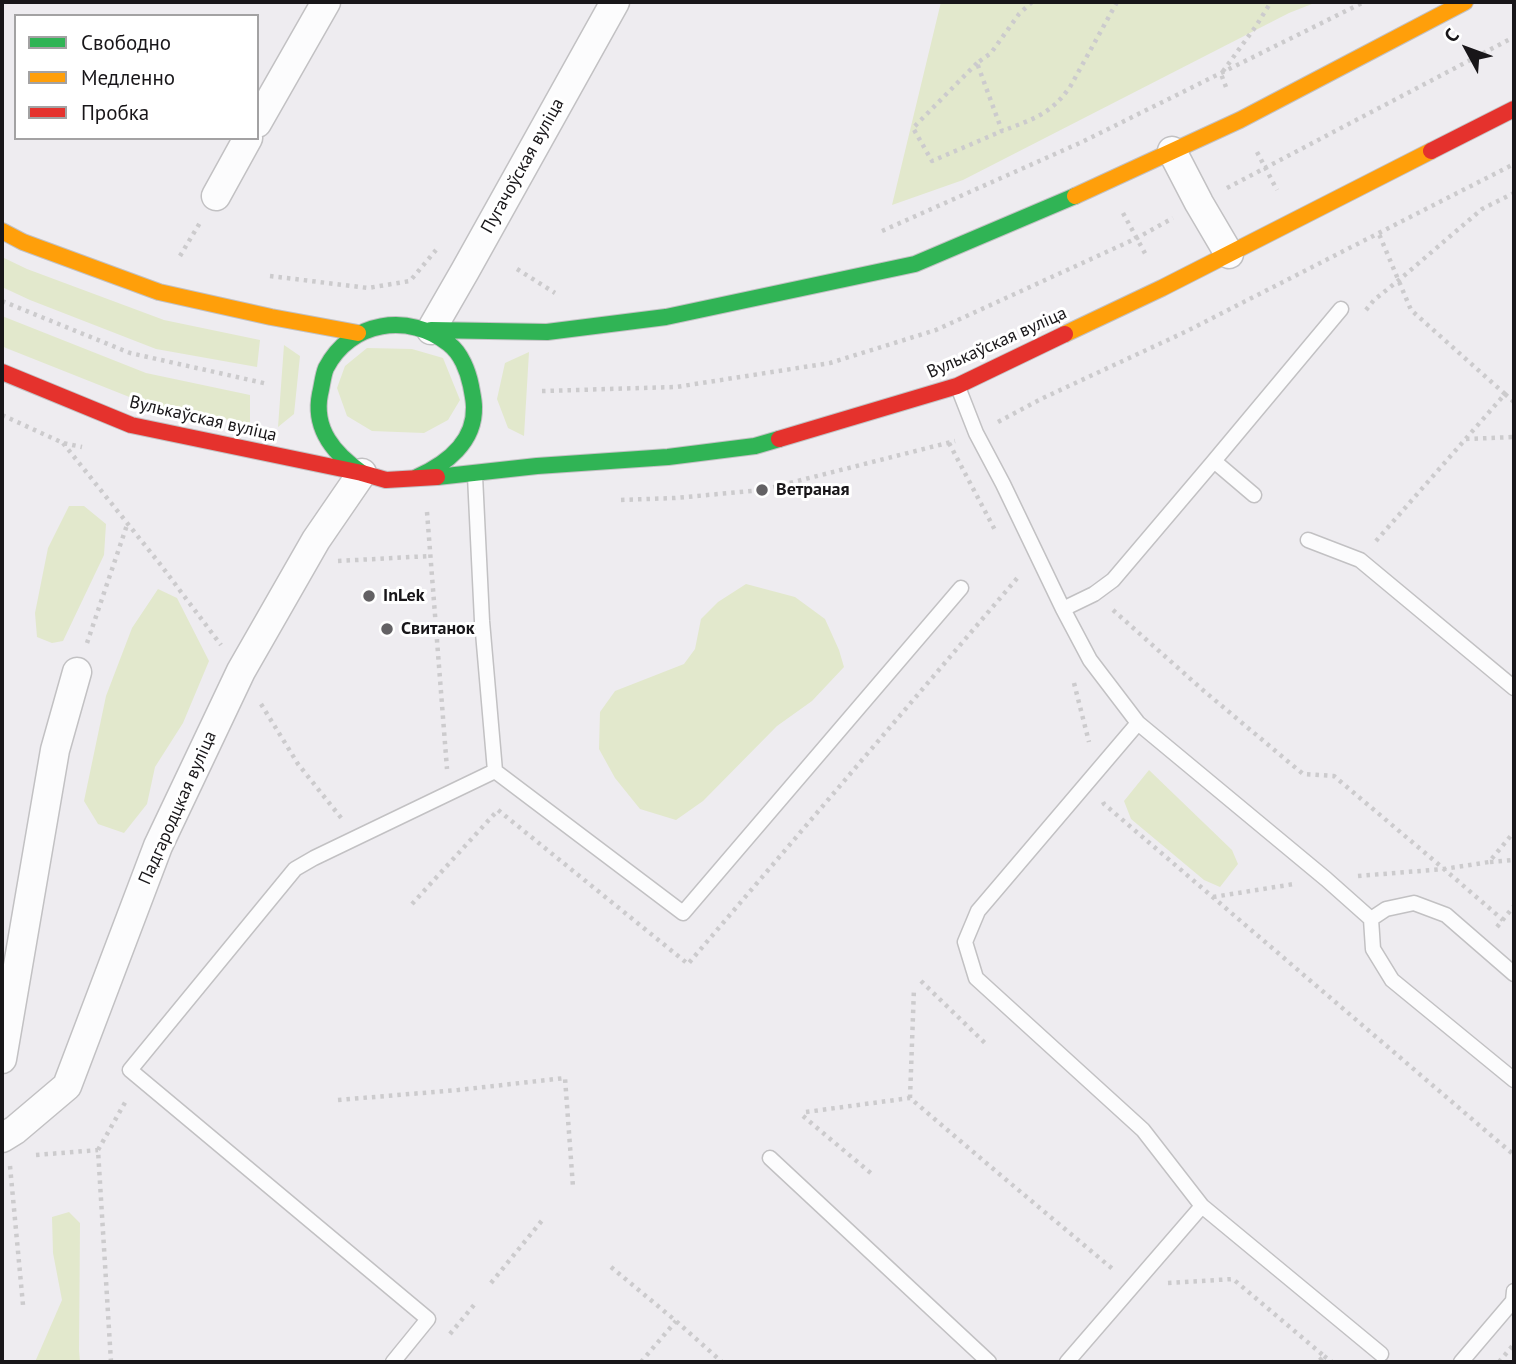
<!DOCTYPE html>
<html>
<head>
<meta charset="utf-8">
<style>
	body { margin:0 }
	#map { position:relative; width:1516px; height:1364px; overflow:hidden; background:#eeecf0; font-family:"PT Sans",sans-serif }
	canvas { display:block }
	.frame { position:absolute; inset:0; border:4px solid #181619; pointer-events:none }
	.legend { position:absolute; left:14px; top:14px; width:245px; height:126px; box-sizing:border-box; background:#fff; border:2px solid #a3a2a3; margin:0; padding:9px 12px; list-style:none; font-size:21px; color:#181619 }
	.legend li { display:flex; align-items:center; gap:14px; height:35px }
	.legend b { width:35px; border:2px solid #a3a2a3 }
	.north { position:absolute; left:1432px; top:14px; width:70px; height:70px; -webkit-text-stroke:5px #fff; paint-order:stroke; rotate:311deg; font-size:19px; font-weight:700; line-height:28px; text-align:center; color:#181619 }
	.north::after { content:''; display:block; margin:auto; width:24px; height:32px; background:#181619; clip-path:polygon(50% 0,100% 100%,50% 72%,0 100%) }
</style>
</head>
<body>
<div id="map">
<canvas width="1516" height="1364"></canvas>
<div class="frame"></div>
<ul class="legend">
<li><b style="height:9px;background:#30b455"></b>Свободно</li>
<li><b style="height:9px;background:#ff9f0a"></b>Медленно</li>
<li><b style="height:9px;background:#e5322d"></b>Пробка</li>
</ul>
<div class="north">С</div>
</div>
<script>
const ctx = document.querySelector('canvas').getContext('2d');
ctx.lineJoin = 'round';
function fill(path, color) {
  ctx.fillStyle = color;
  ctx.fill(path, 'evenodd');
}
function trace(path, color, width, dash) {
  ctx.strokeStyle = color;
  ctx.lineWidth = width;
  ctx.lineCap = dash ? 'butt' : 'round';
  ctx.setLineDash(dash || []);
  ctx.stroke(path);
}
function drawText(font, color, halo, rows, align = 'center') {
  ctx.font = font + ' "PT Sans",sans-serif';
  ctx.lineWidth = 6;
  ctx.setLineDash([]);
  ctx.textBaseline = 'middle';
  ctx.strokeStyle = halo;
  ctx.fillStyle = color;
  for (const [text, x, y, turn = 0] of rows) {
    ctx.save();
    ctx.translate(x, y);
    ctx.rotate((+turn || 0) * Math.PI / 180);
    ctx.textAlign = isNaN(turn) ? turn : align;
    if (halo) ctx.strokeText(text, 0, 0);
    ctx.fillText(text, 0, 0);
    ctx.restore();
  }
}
fill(new Path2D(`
	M941,2H1317L1289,13L963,180L892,205Z
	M2,257L27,269L164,320L260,340L257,367L156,349L30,300L2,287Z
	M2,316L146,373L250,395V424L147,404L6,348L2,346Z
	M284,345L300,356L294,414L278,427Z
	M367,348L412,349L443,358L460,400L448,420L424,433L372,431L347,416L337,388L345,366Z
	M529,352L524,436L508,428L497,399L505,363Z
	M69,506H84L106,524L104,555L63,641L52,643L37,637L35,613L48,548Z
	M746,584L795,597L825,619L839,650L844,667L812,701L777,726L703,801L676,820L640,809L615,778L599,749L600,712L615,691L684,664L695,649L701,619L718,602Z
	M158,589L177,598L209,661L183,723L155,767L147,804L124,833L98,824L84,801L106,696L132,628Z
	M1149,770L1232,850L1238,864L1220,887L1204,880L1131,819L1124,801Z
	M69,1212L80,1223L79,1350L80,1362H35L62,1300L53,1253L52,1217Z`), '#e2e8cc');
const lane = new Path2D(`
	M958,387L976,433L1003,484L1063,609L1090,660L1138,723L978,911L965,942L976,978L1143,1130L1202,1206L1067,1362
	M1214,461L1341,309
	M1308,540L1360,560L1514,688
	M1063,609L1094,594L1113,580L1214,461L1254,495
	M1138,723L1326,879L1371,919L1373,949L1392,980L1514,1080
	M495,771L683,913L961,588
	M1371,919L1386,909L1414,903L1446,915L1514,974
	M770,1158L989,1362
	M1202,1206L1381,1354
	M393,1362L428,1319L130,1070L295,869L314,858L495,771L482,621L475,476
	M1461,1362L1513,1301L1514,1291`);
const street = new Path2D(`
	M257,123L326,2
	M1172,151L1199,203L1229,254
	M216,196L248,138
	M431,330L465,271L615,2
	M2,1059L55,750L77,672
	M2,1138L15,1130L67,1086L158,846L241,671L316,540L362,473`);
const fast = new Path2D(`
	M431,330L547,332L666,317L915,264L1075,196
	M362,473C334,454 313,429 320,394C322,386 323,375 326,368C350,321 409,312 449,344C461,353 468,371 471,386C472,392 474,400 474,407C475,442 446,464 417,477
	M437,477L537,466L668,457L755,446L779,439`);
const slow = new Path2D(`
	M1075,196L1240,120L1465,2
	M2,231L23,242L159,292L271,317L358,333
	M1065,334L1162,288L1431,151`);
const jam = new Path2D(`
	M1431,151L1514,109
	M2,372L131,425L362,473L386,480L437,477
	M779,439L957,386L1065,334`);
trace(lane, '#c2c1c3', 17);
trace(street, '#c2c1c3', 31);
trace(fast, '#c2c1c3', 18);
trace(slow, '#c2c1c3', 18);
trace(jam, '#c2c1c3', 18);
trace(new Path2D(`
	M1032,2L1019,14L991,53L977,63L1002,131C1033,119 1050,115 1070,87L1117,2
	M977,63L913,128L932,161L1002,131
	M1226,87L1221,74L1256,26L1271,2
	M1257,152L1277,190
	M1227,188L1514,37
	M1123,213L1147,257
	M882,231L1082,142L1364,2
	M180,256L201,221
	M517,269L555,293
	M270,276L368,288L410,281L436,250
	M2,301L130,353L268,384
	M1366,310L1374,300L1399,280L1482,209L1514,193
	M542,391L676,387L830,363L936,330L1137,238L1173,218
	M1505,394L1514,402
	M2,415L63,443L82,447
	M998,422L1041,399L1185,332L1514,164
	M1466,439L1514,437
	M63,443L160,564L221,645
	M949,443L996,532
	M621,500L675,498L762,490L955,441
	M427,512L447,769
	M1376,541L1505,394L1411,310L1379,234
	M338,561L430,556
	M1113,610L1204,691L1303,774L1334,776L1444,869L1489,862L1514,832
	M87,643L127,525
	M1074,683L1089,742
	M261,704L298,764L342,819
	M1103,802L1104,804L1514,1155
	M1490,862L1514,860
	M1358,876L1444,869L1503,920
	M1213,897L1294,884
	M412,904L498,810L688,964L1019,576
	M1497,927L1514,906
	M921,981L987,1045
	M910,1098L914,988
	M338,1100L458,1090L565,1078L573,1187
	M806,1112L910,1098L985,1162L1115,1271
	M803,1116L873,1175
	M36,1155L98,1150
	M10,1166L23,1305
	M611,1267L676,1321L722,1362
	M491,1283L544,1218
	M1168,1283L1233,1279L1324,1356L1318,1362
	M450,1334L474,1305
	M1324,1356L1332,1362
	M111,1362L98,1150L127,1099
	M641,1362L676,1321
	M1499,1362L1514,1344`), '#cccbcd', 4.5, [3.5, 5]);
trace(lane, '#fcfcfd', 14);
trace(street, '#fcfcfd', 28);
trace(fast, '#30b455', 16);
trace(slow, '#ff9f0a', 16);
trace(jam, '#e5322d', 16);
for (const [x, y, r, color] of [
	[762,490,7,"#636164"],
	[369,596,7,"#636164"],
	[387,629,7,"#636164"]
]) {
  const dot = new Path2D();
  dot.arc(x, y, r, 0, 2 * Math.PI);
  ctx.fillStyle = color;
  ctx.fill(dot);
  trace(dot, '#fff', 2.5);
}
drawText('18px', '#181619', '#fff', [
	["Пугачоўская вуліца",523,166,-61],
	["Вулькаўская вуліца",997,343,-24],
	["Вулькаўская вуліца",203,419,13],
	["Падгародцкая вуліца",178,808,-66]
]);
drawText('bold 18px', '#181619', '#fff', [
	["Ветраная",776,490],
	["InLek",383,596],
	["Свитанок",401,629]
], 'left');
</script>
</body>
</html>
